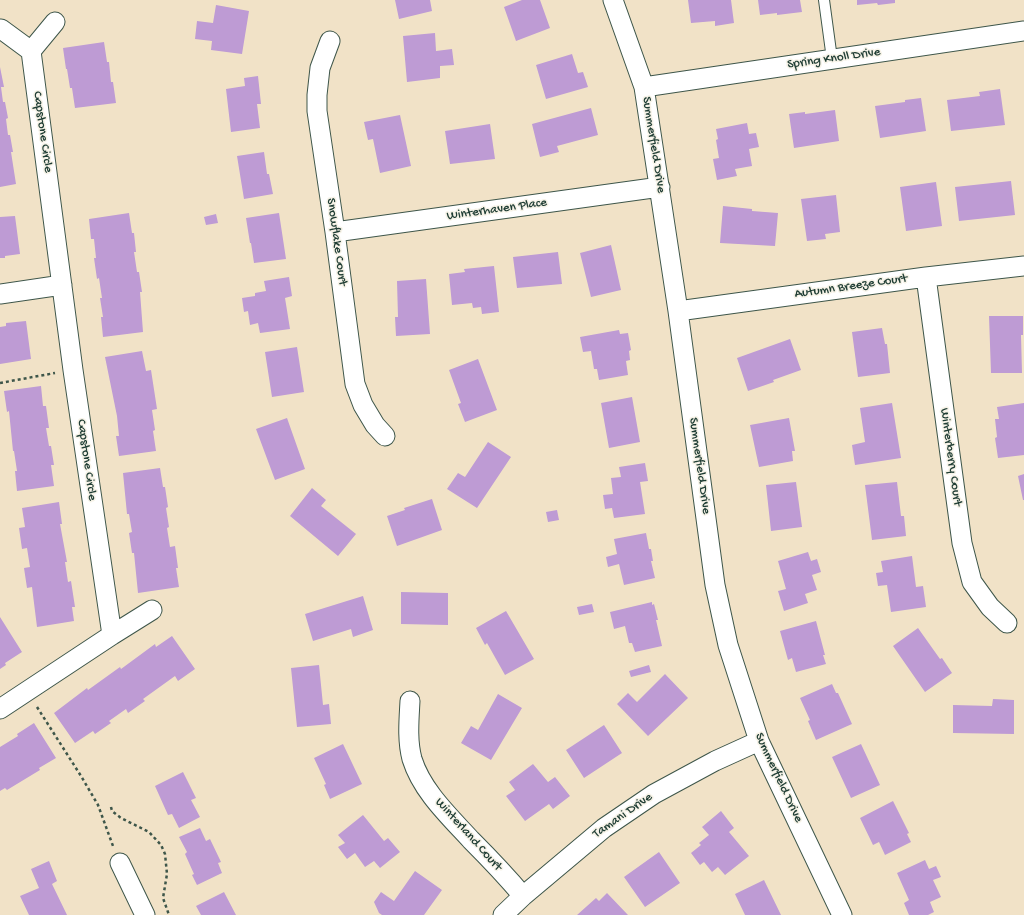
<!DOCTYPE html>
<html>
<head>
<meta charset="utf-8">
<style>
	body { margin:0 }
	canvas { display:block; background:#f1e2c7 }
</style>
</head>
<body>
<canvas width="1024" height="915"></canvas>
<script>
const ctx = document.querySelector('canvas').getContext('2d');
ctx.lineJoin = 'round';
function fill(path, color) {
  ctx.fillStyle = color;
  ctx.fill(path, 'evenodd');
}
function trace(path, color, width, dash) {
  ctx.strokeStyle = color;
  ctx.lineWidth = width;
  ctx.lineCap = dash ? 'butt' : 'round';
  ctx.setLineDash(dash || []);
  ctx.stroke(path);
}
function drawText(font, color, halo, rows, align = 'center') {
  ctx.font = font + ' "Gochi Hand",sans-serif';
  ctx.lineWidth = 3;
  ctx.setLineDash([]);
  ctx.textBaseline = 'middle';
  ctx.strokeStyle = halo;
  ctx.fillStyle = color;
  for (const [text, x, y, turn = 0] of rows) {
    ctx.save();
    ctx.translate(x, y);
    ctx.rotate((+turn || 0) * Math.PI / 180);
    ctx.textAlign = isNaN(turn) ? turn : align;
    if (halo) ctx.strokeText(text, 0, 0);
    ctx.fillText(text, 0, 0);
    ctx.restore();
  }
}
fill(new Path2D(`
	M395,0H430L432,11L399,19Z
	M522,0H540L550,28L516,41L504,7Z
	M688,0H731L734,23L715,26V21L691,23Z
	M758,0H800L802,12L777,15V13L760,15Z
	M857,0H895V3L878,5L877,3L857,5Z
	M216,5L249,11L242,54L211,50L212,41L195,39L197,21L213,23Z
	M435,33L436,51L452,49L454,65L440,66V78L407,82L403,36Z
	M104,42L107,62H109L111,82H113L116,103L75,108L72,88H70L67,69H66L63,48Z
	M572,54L578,73L583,72L588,87L546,99L536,65Z
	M0,67L4,87H1L3,102H5L8,118L6,119L8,135H10L13,152H11L16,184L0,187Z
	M258,76L261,104H257L260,128L231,132L226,89L245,86L244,78Z
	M1000,89L1005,125L951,131L947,100L980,96L979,92Z
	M921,98L926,131L880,138L875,106L905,102V100Z
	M591,108L598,135L557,146L559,152L540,157L532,124Z
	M835,110L839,141L794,148L789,114L805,112V114Z
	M400,115L411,166L380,173L373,139L368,140L364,122Z
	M747,123L749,134L756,133L759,147L749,149L752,166L735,169L737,176L717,180L713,159L719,158L716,140L718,139L716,129Z
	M490,124L495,159L450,164L445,131Z
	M264,152L267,174H269L273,194L244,199L237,156Z
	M1011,181L1015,215L959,221L955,187Z
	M936,182L942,226L906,231L900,187Z
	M836,195L840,232L825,234L826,239L807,241L801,199Z
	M723,206L752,209V211L778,213L775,246L720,243Z
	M129,213L132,233H134L136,252H134L137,272H139L142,292H140L143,332L103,337L101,317H103L100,298H102L99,278L97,279L94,258H96L94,239H91L89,219Z
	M279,213L286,259L254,263L251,243H250L246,218Z
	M216,214L218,223L206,225L204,217Z
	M15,216L20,254L5,256V258H0V217Z
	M611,245L621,290L591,297L580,253Z
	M558,252L562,284L517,288L513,257Z
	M494,266L499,312L482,314L481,307L473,308L472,303L452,305L449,274L465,272L464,269Z
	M289,277L292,296L285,298L290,329L260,333L258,323L250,325L248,311L244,312L242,298L255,296V293L266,291L264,281Z
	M426,279L430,334L396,336L395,317H398L397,281Z
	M989,316H1023V335H1021L1022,373H991Z
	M26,321L31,359L0,364V327L6,326V323Z
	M882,328L885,344H887L890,373L858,377L852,332Z
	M619,330L620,334L628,333L631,350L629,351L630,360L626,361L628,375L599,380L597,369H594L591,351L583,352L580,337Z
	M790,339L801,370L773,380L774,382L748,391L737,358Z
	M297,347L304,392L272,397L265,352Z
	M142,351L146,371L151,370L157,409L152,410L155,430L153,431L156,451L119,456L116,436H119L117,416L105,357Z
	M478,359L497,410L465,422L458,404L461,403L449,370Z
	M41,386L43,406H46L49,428H46L49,446H51L54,465H51L54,486L17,491L15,471H17L14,451H13L9,411L7,412L4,391Z
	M632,397L640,442L609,448L601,403Z
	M892,403L901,458L855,465L852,445L865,442L860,408Z
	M1024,403V455L998,458L995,438L997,437L995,419H999L997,407Z
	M287,418L305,469L275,480L256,429Z
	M789,418L795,451H792L793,461L759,467L750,425Z
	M488,442L511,457L477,508L447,489L458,473L465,477Z
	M645,463L648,481L640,482L645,514L614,518L612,508L605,509L603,495L613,494L611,478L621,477L619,467Z
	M160,468L163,487H165L168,507L166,508L169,527L167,528L170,547L175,546L178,568H176L179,587L138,593L134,553H132L129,533L132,532L129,514H127L123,473Z
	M1024,474V500H1023L1018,476Z
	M796,482L802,527L771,531L766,485Z
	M897,482L901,516H904L906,536L872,540L865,485Z
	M312,488L326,500L321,506L356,534L338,556L290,516Z
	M432,499L442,530L397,546L387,516L405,510L404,508Z
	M59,502L62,524H60L67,562H65L68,582L71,581L75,607H72L74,621L37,627L32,587L27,588L24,568L30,567L27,548L22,549L19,528L25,527L22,508Z
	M557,510L559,520L548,522L546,512Z
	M646,533L649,549H651L653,561H651L655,578L624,585L619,564L608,567L606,557L617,554L614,539Z
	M808,552L811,561L817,559L821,572L812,575L817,590L805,594L808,603L784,611L778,591L786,589L778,561Z
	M912,556L916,587L923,586L926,607L891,612L887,585L878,586L876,573L883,572L881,561Z
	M401,592L448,593V625L401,624Z
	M363,596L373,630L353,637L351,629L313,641L305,614Z
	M652,602V605L654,604L658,620H656L662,646L635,652L632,643H629L625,626L614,629L610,612Z
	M592,604L594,612L579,615L577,607Z
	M506,611L534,659L505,675L487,643L485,645L476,628Z
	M0,617L22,652L5,663L6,665L0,669Z
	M816,621L825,655H823L826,664L796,672L792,658L788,660L780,631Z
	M918,628L940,659L942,658L952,673L925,692L893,646Z
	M172,636L195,669L178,681L175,676L143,699L145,701L128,713L126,709L109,721L111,723L95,734L93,731L75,743L54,713L87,688L88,690L120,667L121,669L155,644L156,647Z
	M319,665L323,705L329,704L331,724L297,727L291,668Z
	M649,665L651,672L631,677L629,671Z
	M665,674L688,698L648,736L617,704L628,693L637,702Z
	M832,684L836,693H838L852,724L816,740L808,721L810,720L800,698Z
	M498,694L522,708L491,760L461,743L471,726L478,730Z
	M993,699L1014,700V734L953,733V705L992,706Z
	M34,723L56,758L39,768L40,770L7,790L5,788L0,791V747L18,736L17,734Z
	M604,725L622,753L584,778L566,750Z
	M343,744L362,784L330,799L324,785L326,784L314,758Z
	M861,744L880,785L851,798L832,757Z
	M533,764L548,782L555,777L570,796L553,809L549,804L525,821L506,796L515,790L509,782Z
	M183,772L196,798L191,800L200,817L179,828L172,814L168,815L155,786Z
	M893,801L909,833L907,834L911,842L885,855L879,842L873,845L860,818Z
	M721,811L734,828L729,832L749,856L725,875L718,867L712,872L704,862L700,865L691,853L701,845L699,843L709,835L702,827Z
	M363,815L384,841L388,838L400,852L380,868L374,861L365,867L355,853L347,859L338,847L345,843L338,835Z
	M200,828L206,841L210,839L221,862L218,863L222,873L197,885L192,875L194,874L185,854L187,852L179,837Z
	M659,852L680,883L645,907L624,877Z
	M925,860L929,869L936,866L941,877L933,880L941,897L930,902L934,912L928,915H909L904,903L909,900L897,873Z
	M49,861L57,881L52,884L67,915H29L20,896L39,888L31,869Z
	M415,871L442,890L424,915H382L379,913L374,902L381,892L394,901Z
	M764,880L781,915H745L735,894Z
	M224,892L236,915H201L196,906Z
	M607,893L628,915H577L596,898L599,901Z`), '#be9bd4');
const lane = new Path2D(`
	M824,0L832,59`);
const street = new Path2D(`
	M613,0L644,87L678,311L715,585L728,645L759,741L842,915
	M1,29L31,51
	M330,41L320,68L317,95V111L335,232L355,384L363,405L375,425L385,436
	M644,87L1024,31
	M335,232L660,187
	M926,277L962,543L972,582L990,607L1007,623
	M0,294L62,285
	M678,311L926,277L1024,266
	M112,635L152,610
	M410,701C409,720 407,740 412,759C422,791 449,816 471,840C489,858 507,877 523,896
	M0,709L112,635L73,370L31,51L55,22
	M120,863L145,915
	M503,915L523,896L604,828L654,794L715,761L759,741`);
trace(lane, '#3e564a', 12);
trace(street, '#3e564a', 21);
trace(new Path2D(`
	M0,383L55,373
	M37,707L81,776L98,805L113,846
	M111,807L112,811L121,818L149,832L161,845L165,854L167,874L163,898L169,915`), '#3e564a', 2.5, [3, 3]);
trace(lane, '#fff', 10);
trace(street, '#fff', 19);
drawText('13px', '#1f3d34', '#f7f3e8', [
	["Spring Knoll Drive",834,59,-8],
	["Capstone Circle",42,132,82],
	["Summerfield Drive",653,145,81],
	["Winterhaven Place",497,210,-8],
	["Snowflake Court",336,242,82],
	["Autumn Breeze Court",851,287,-8],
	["Winterberry Court",950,457,82],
	["Capstone Circle",86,460,82],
	["Summerfield Drive",699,466,82],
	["Summerfield Drive",778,778,65],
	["Tamani Drive",623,816,-35],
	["Winterland Court",468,835,48]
]);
</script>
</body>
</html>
